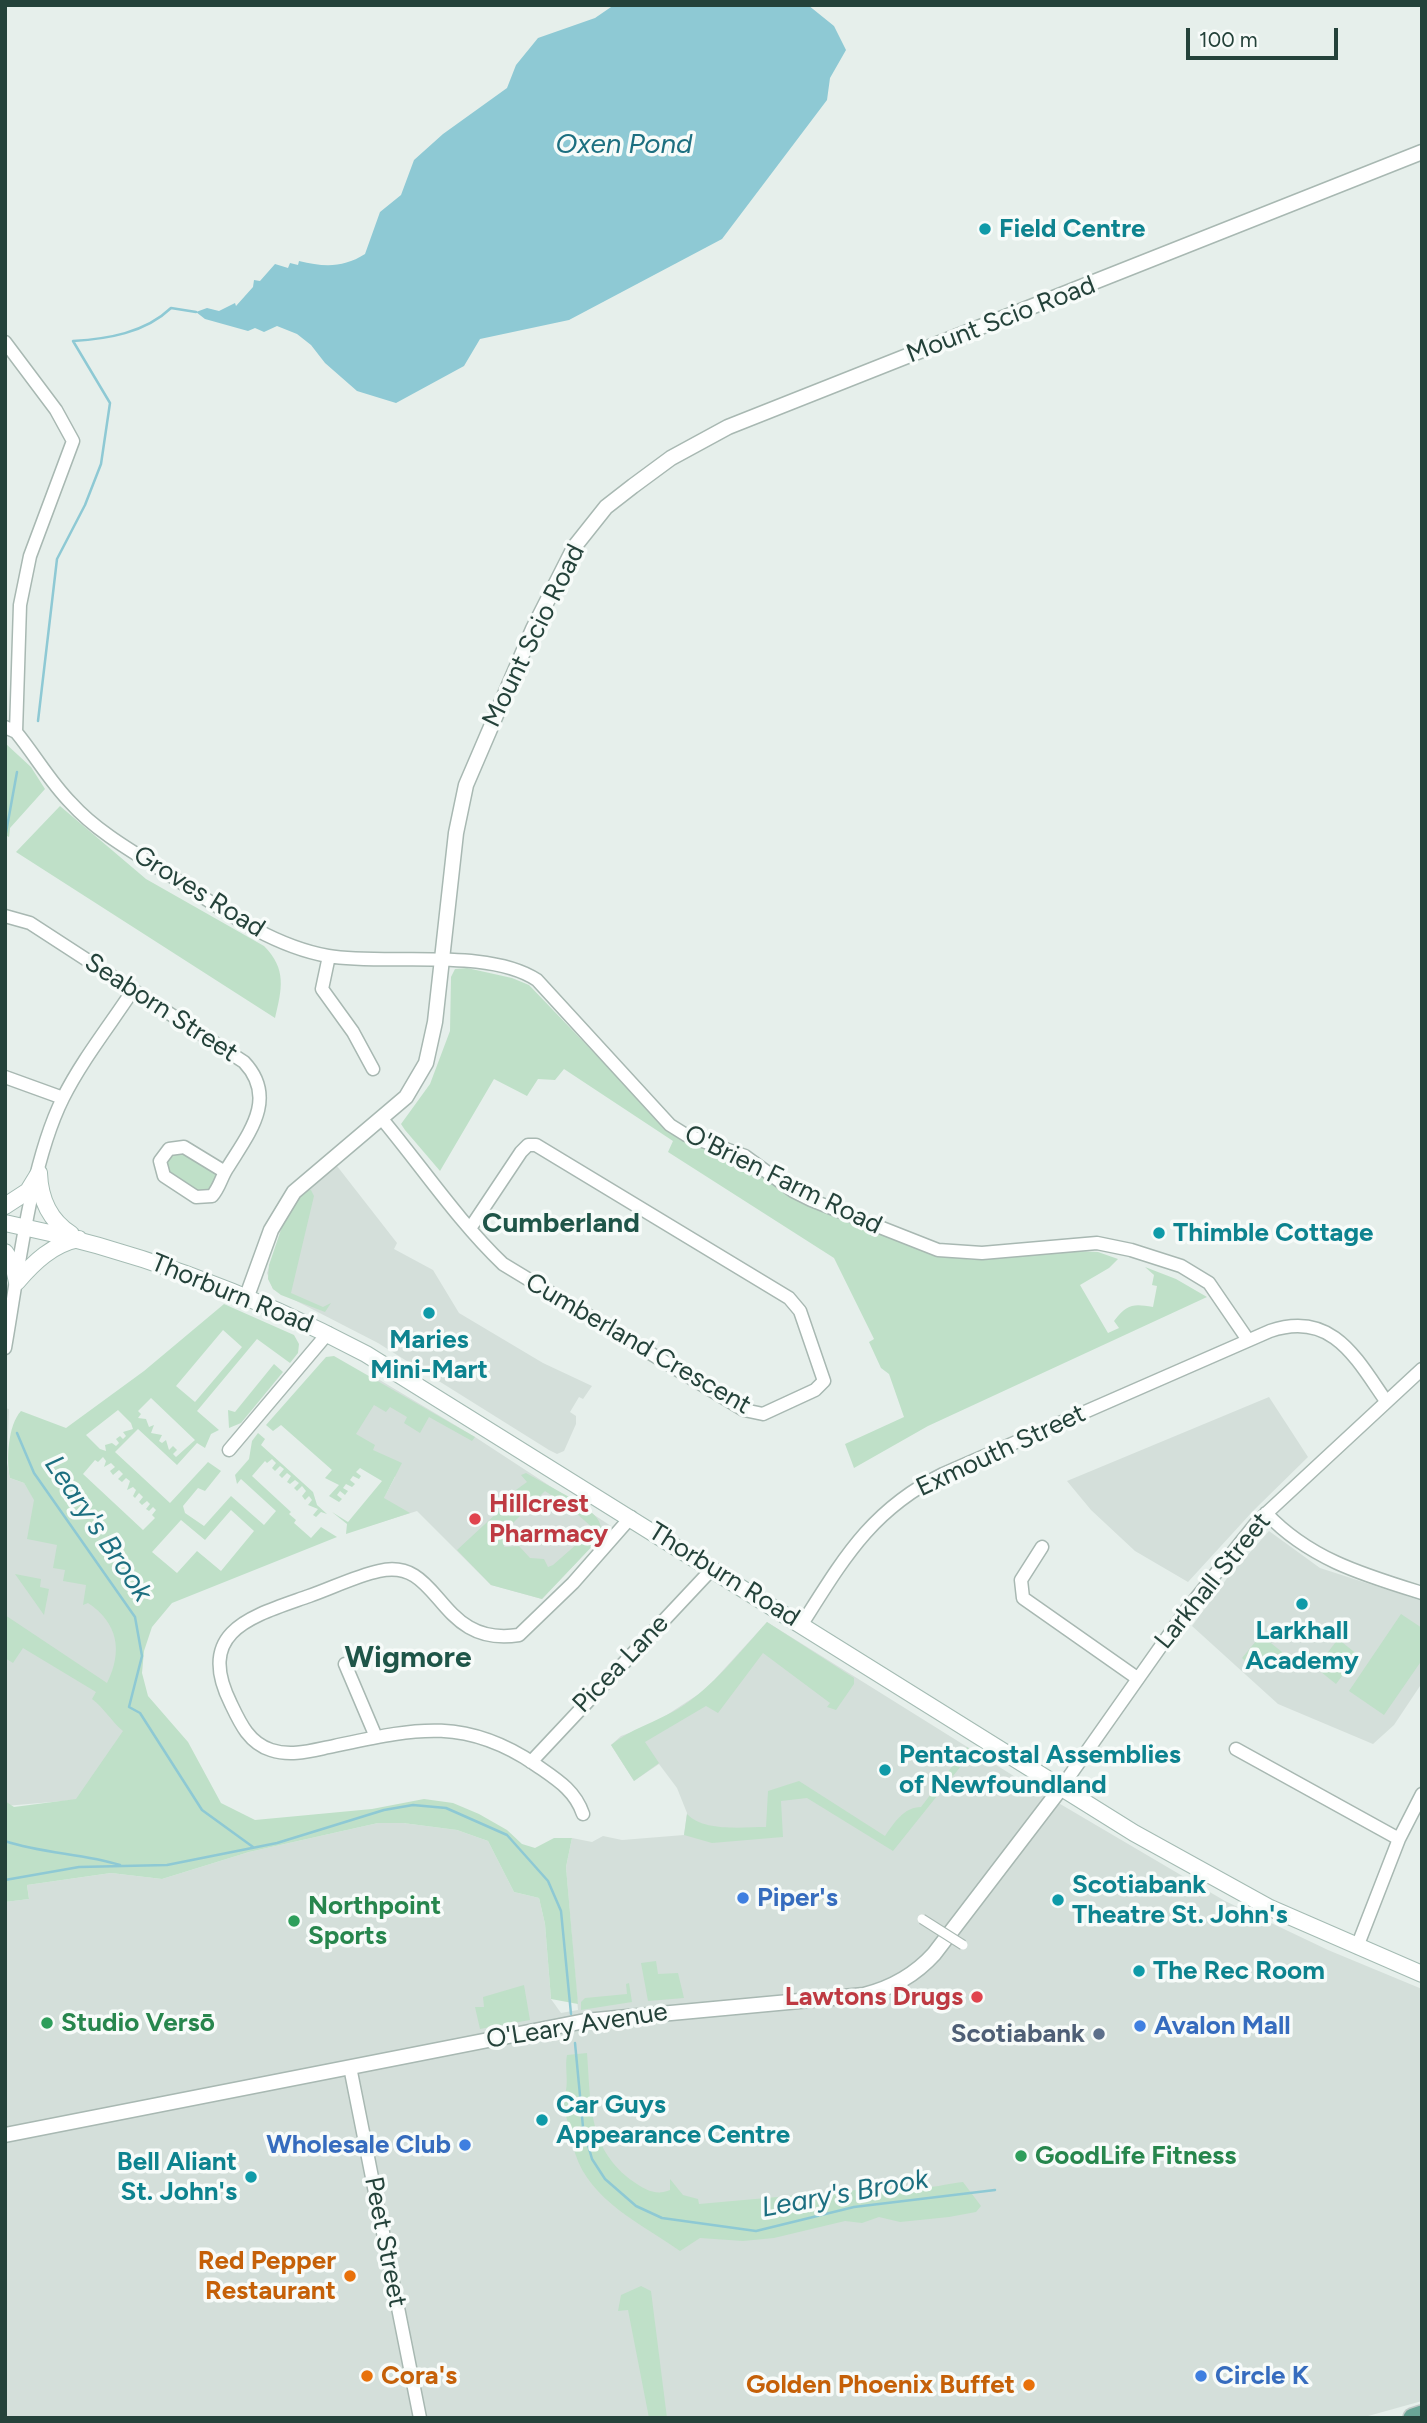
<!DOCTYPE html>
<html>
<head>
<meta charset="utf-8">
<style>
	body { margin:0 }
	#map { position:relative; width:1427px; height:2423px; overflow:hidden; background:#e6efeb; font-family:Figtree,sans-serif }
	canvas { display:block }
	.frame { position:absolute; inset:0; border:7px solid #24423a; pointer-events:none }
	.scale { position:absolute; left:1186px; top:28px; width:152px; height:32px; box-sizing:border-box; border:4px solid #24423a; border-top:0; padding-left:9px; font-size:21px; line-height:24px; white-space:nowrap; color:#24423a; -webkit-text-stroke:5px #f7fbf9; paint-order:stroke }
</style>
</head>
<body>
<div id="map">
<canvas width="1427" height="2423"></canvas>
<div class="frame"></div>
<div class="scale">100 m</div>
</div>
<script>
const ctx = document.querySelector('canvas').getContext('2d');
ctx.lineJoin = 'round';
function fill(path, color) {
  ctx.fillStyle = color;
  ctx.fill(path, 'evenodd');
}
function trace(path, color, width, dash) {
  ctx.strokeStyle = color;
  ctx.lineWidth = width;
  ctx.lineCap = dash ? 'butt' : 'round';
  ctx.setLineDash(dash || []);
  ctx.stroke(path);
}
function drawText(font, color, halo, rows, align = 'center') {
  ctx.font = font + ' Figtree,sans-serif';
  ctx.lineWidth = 7;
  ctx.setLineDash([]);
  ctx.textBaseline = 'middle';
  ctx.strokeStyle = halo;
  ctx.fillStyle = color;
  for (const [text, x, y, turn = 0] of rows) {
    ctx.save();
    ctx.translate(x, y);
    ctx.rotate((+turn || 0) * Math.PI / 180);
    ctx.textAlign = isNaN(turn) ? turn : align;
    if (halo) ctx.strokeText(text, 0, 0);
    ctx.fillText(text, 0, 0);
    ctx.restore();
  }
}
fill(new Path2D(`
	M337,1166L397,1243L394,1249L433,1270L459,1313L543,1363L592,1386L583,1399L579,1397L570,1412L576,1416V1424L564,1451L557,1454L549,1450L378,1343L273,1289L267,1273L284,1221L308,1189Z
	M378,1379L475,1437L611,1526L542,1599L491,1585L417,1511L369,1526L395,1477L349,1450Z
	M1269,1397L1308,1457L1253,1511L1188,1582L1135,1551L1091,1510L1067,1481Z
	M5,1408L9,1409L7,1463L10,1478L24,1483L82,1575L118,1612L117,1634L120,1650L108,1684L157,1793L5,1806Z
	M1269,1531L1320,1568L1422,1601V1683L1394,1725L1373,1744L1278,1704L1192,1626L1228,1577Z
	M767,1622L1033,1788L1225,1901L1328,1950L1422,1989V2401L1361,2418H5V1902L29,1899L27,1885L111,1873L162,1879L249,1852L378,1823H403L457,1830L488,1841L514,1892L539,1898L545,1924L551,1999L561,2013L578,2010L566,1867L572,1838L592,1842L603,1836L622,1840L684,1835L687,1813L677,1788L659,1764L634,1781L611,1745L621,1736L653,1724L705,1690Z`), '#d4dfda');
fill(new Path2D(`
	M5,743L31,767L45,789L10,828L9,837L5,835Z
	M60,806L146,879L264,946C287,969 282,989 275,1018L16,852Z
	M467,968L512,978L529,985L671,1133L744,1163L793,1198L941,1256L975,1260L1078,1251L1098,1252L1118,1259L1109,1268L1080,1285L1108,1333L1119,1328L1114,1321C1128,1303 1134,1304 1153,1307L1157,1286L1152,1285L1154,1275L1145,1267L1176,1279L1207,1297L928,1426L854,1468L845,1444L904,1417L889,1374L881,1368L869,1342L874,1339L834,1258L668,1152L673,1141L564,1069L555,1080L538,1079L527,1096L494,1079L440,1171L405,1130L401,1124L430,1084L450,1031L451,977L455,969Z
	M177,1147L225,1172L204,1198L164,1176L163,1154Z
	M311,1190L314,1196L291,1293L323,1307L331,1303L325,1312L281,1295L273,1289L268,1279L269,1265L284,1221L304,1191Z
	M224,1304L294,1335L299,1344L298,1353L290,1363L257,1339L197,1411L219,1430L211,1434L205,1448L197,1443L177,1465L138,1429L115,1452L170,1503L208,1462L221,1471L205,1491L198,1488L183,1506L185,1513L204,1526L231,1496L264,1525L276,1511L241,1479L237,1484L235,1475L249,1459L252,1441L258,1433L265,1439L261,1445L313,1492L317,1505L327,1514L321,1512L316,1517L313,1515L318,1509L308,1505L312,1500L309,1496L305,1500L302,1496L306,1491L302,1486L297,1491L294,1488L299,1483L295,1480L290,1484L287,1482L291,1476L287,1473L282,1478L279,1475L284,1469L280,1466L275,1471L272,1468L276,1463L272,1459L267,1463L265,1461L252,1476L291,1512L289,1514L296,1520L294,1523L311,1538L321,1527L337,1537L172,1603L152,1627L144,1651L142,1673L148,1696L188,1742L221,1803L255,1820L372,1809L424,1799L453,1803L479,1814L507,1830L522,1844L535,1848L554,1838H572L566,1867L578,2004L551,1999L545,1924L539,1898L514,1892L488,1841L457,1830L403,1823H378L249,1852L162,1879L111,1873L27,1885L29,1899L5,1902V1801L14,1807L76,1799L123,1731C111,1721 105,1709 92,1699L96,1692L23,1648L13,1663L5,1658V1615L107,1683C123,1651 118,1623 88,1603L83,1605L86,1585L63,1581L65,1570L53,1568L57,1545L27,1539L34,1500L24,1483L10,1478C6,1460 8,1425 21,1411L66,1428L144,1371ZM223,1330L242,1347L195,1402L176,1386ZM151,1398L195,1440L176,1457L173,1454L177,1450L173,1446L169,1450L166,1440L162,1443L159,1441L162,1435L151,1433L154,1425L149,1427L146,1419L138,1418L141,1414L138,1411ZM118,1410L131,1423L133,1429L123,1432L126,1436L123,1439L120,1436L116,1439L119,1443L116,1446L112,1443L105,1445L106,1451L100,1449L86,1435ZM103,1457L106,1461L104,1467L111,1463L115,1467L110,1471L113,1475L119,1470L123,1474L118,1479L122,1482L126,1478L130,1481L127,1490L133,1487L136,1490L133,1496L135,1498L139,1493L143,1497L139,1502L142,1505L147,1501L150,1504L146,1509L149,1511L153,1507L156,1510L152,1515L155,1518L143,1530L83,1474L95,1460L98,1462ZM231,1510L254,1531L221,1571L197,1551L177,1573L152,1552L181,1520L205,1540Z
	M334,1356L475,1437L472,1441L429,1417L420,1433L404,1423L407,1417L390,1407L386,1412L374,1405L356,1434L375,1445L373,1450L402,1463L384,1498L410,1513L346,1534L347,1524L332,1512L348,1522L382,1481L360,1468L356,1472L361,1476L359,1479L353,1476L350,1480L355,1484L352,1487L346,1484L343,1488L348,1491L345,1495L340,1491L337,1495L342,1499L339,1502L329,1496L339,1485L325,1478L332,1470L281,1425L273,1431L266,1425L326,1357Z
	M274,1364L283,1372L241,1423L229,1428L228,1410L235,1412Z
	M526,1473L571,1498L566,1505L545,1491L509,1527L504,1547L519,1546L530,1558L544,1559L548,1567L553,1565L594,1529L576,1513L582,1505C594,1514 606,1522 599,1539L542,1599L491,1585L457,1550L512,1499L509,1495L527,1482L521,1475Z
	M15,1574L41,1579L40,1587L49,1589L44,1615Z
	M1401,1614L1422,1628V1660L1384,1715L1349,1691Z
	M767,1622L854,1678V1684L836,1710L827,1707L830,1703L763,1653L718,1713L706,1706L645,1742L659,1763L634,1781L611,1745C630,1729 656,1722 678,1709C713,1687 739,1653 767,1622Z
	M1261,1635L1282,1652C1270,1670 1258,1673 1242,1658Z
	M1338,1639L1358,1655L1336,1684L1316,1668Z
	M967,1747L973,1751L893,1851L807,1798L781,1801L783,1837L712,1843L684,1835L687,1814C704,1832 742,1827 766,1827L768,1791L799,1781L885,1836C894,1823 904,1807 921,1807Z
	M656,1961L658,1974L678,1973L684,1998L648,2001L641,1963Z
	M629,1983L632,2002L581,2010V2002L585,1998L627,1994L626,1984Z
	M524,1985L530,2020L480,2029L475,2007H484L483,1997Z
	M587,2053C591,2104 588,2150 634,2182C645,2190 657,2196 670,2190V2179L683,2195L698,2199L699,2204L856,2190C873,2176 895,2190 914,2189C930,2188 947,2184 963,2182L981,2206L976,2212L949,2217L900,2222L879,2217L862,2223L845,2221L774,2238L743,2241L700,2238L680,2251C642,2224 590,2201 575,2153C570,2136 567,2117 562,2100C571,2087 564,2070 567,2055Z
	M641,2286L651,2291L667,2418H649L628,2310L618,2311L621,2295Z`), '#bfe0c8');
fill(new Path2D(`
	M614,5H808L834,26L846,50L830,78L827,100L722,239L569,320L480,339L464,366L396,403L357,391L325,363L311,345L297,334L277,326L264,332L255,328L248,331L205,319L196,312L207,308L219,311L235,303L236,306L253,287L254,280L260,281L275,264L288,268L290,263L298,265L299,261C324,267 343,268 365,254L380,212L401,195L414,160L443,134L507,88L516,65L538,38L595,18Z`), '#8ec9d4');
trace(new Path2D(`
	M38,721L57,559L85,505L101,464L110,403L73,341C107,339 145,333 171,308L196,312
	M5,838L17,772
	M17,1433L34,1473L135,1617L142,1656L129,1707L140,1713L202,1810L253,1847
	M5,1841C43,1854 82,1853 120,1865
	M5,1880L79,1867L167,1865L277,1843L384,1810L413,1805L446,1808L507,1835L548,1881L561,1911L571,2014
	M575,2043L583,2127L592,2159L605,2179L636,2206L662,2218L756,2231L854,2207L995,2190`), '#8ec9d4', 2.5);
const minor = new Path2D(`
	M5,342L56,410L73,441L30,556L20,605L16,732
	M5,727L16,732C35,755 50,782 71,803C96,831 133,852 165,872C216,905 267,945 328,956C388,966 487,947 537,980L670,1125L686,1135L745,1156L793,1191L811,1200L938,1250L982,1253L1097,1243L1131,1250L1181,1266L1209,1283L1248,1340
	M5,916L30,923L244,1062C278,1098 249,1133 228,1167C221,1177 220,1187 212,1196L196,1197L164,1176L160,1161L169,1149L184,1147L225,1172
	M329,956L322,989L353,1032L373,1069
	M5,1077L63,1098
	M382,1119C422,1167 458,1221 503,1264L744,1410L763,1414L815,1390L824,1381L800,1311L789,1298L536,1145H528L521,1152L471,1227
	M5,1348C18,1274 30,1164 63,1098C82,1060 110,1025 133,990
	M229,1450L328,1333
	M1266,1513C1309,1559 1364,1575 1422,1593
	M1042,1547L1021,1580L1023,1598L1137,1678
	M802,1624C844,1558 871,1510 943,1474L1270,1331C1332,1310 1356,1358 1386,1401
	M345,1664L376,1737
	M1236,1749L1399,1839
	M531,1762L713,1568
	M1061,1788L1185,1612L1257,1522L1422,1369
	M583,1814C575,1790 556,1779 536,1765C464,1716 414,1729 334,1746C313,1750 292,1757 271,1750C249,1743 240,1723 231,1704C194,1630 253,1616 309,1596C332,1588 356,1576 379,1571C442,1556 436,1648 519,1635L573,1583L631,1517
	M1357,1947L1399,1839L1422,1794
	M350,2067L420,2418`);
const tertiary = new Path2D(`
	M247,1296L271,1230L294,1192L406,1097L426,1063L435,1022L456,833L466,785L533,629L575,546L606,507L633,486L671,458L728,427L1422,152
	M5,2135L585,2021L864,1995C892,1988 915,1975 934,1954L1061,1788`);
const secondary = new Path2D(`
	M39,1173C40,1199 49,1220 71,1234
	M5,1206L28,1191L39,1173
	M5,1223C133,1249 251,1293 366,1354L1134,1833L1268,1907L1422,1974
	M5,1252L13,1264L17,1282
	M17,1282C34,1262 53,1244 79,1239`);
const primary = new Path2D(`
	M1413,2418L1422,2415`);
trace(minor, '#a8b8b2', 15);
trace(tertiary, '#a8b8b2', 17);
trace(secondary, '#a4bbb3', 18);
trace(primary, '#c2cac8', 22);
trace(minor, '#fff', 12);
trace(tertiary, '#fff', 14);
trace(secondary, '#fff', 16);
trace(primary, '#6aa596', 19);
const pedestrianBridge = new Path2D(`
	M922,1919L963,1945`);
trace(pedestrianBridge, '#a8b8b2', 11, []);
trace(pedestrianBridge, '#fff', 9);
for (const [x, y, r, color] of [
	[985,229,7,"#0f9aa8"],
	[1159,1233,7,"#0f9aa8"],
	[429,1313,7,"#0f9aa8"],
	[475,1519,7,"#e0444e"],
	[1302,1604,7,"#0f9aa8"],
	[885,1770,7,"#0f9aa8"],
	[743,1898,7,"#3f7fe0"],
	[1058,1900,7,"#0f9aa8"],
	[294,1921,7,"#2e9e5b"],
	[1139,1971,7,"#0f9aa8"],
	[977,1997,7,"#e0444e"],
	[47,2023,7,"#2e9e5b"],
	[1140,2026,7,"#3f7fe0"],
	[1099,2034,7,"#5c6f8a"],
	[542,2120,7,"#0f9aa8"],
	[465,2145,7,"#3f7fe0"],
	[1021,2156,7,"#2e9e5b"],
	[251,2177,7,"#0f9aa8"],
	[350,2276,7,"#e8710a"],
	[367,2376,7,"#e8710a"],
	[1201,2376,7,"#3f7fe0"],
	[1029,2385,7,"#e8710a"]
]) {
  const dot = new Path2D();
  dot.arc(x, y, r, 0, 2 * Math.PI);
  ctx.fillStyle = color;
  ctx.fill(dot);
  trace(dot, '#f7fbf9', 2.5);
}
drawText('bold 26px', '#0d838f', '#f7fbf9', [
	["Field Centre",999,229],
	["Thimble Cottage",1173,1233],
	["Maries",429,1340,"center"],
	["Mini-Mart",429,1370,"center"],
	["Larkhall",1302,1631,"center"],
	["Academy",1302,1661,"center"],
	["Pentacostal Assemblies",899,1755],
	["of Newfoundland",899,1785],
	["Scotiabank",1072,1885],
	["Theatre St. John's",1072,1915],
	["The Rec Room",1153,1971],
	["Car Guys",556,2105],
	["Appearance Centre",556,2135],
	["Bell Aliant",237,2162,"right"],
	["St. John's",237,2192,"right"]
], 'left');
drawText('26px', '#24423a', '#f7fbf9', [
	["Mount Scio Road",1001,320,-21],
	["Mount Scio Road",534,636,-64],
	["Groves Road",199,892,32],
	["Seaborn Street",161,1008,33],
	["O'Brien Farm Road",783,1180,26],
	["Thorburn Road",232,1294,22],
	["Cumberland Crescent",638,1344,30],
	["Exmouth Street",1001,1451,-25],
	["Thorburn Road",724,1575,32],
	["Larkhall Street",1213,1581,-51],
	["Picea Lane",621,1664,-46],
	["O'Leary Avenue",577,2026,-9],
	["Peet Street",385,2242,79]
]);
drawText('bold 26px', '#be3a42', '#f7fbf9', [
	["Hillcrest",489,1504],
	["Pharmacy",489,1534],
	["Lawtons Drugs",963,1997,"right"]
], 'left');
drawText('bold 26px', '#366cbe', '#f7fbf9', [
	["Piper's",757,1898],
	["Avalon Mall",1154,2026],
	["Wholesale Club",451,2145,"right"],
	["Circle K",1215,2376]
], 'left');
drawText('bold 26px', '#27864d', '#f7fbf9', [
	["Northpoint",308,1906],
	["Sports",308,1936],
	["Studio Versō",61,2023],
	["GoodLife Fitness",1035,2156]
], 'left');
drawText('bold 26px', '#4e5e75', '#f7fbf9', [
	["Scotiabank",1085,2034]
], 'right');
drawText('bold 26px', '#c56008', '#f7fbf9', [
	["Red Pepper",336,2261],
	["Restaurant",336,2291],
	["Cora's",381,2376,"left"],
	["Golden Phoenix Buffet",1015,2385]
], 'right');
drawText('italic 28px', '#1c6f80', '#f7fbf9', [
	["Oxen Pond",624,145],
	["Leary's Brook",98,1529,56],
	["Leary's Brook",845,2194,-10]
]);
drawText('bold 28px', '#1f5548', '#f7fbf9', [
	["Cumberland",561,1224]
]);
drawText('bold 30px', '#1f5548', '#f7fbf9', [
	["Wigmore",408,1658]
]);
</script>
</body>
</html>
